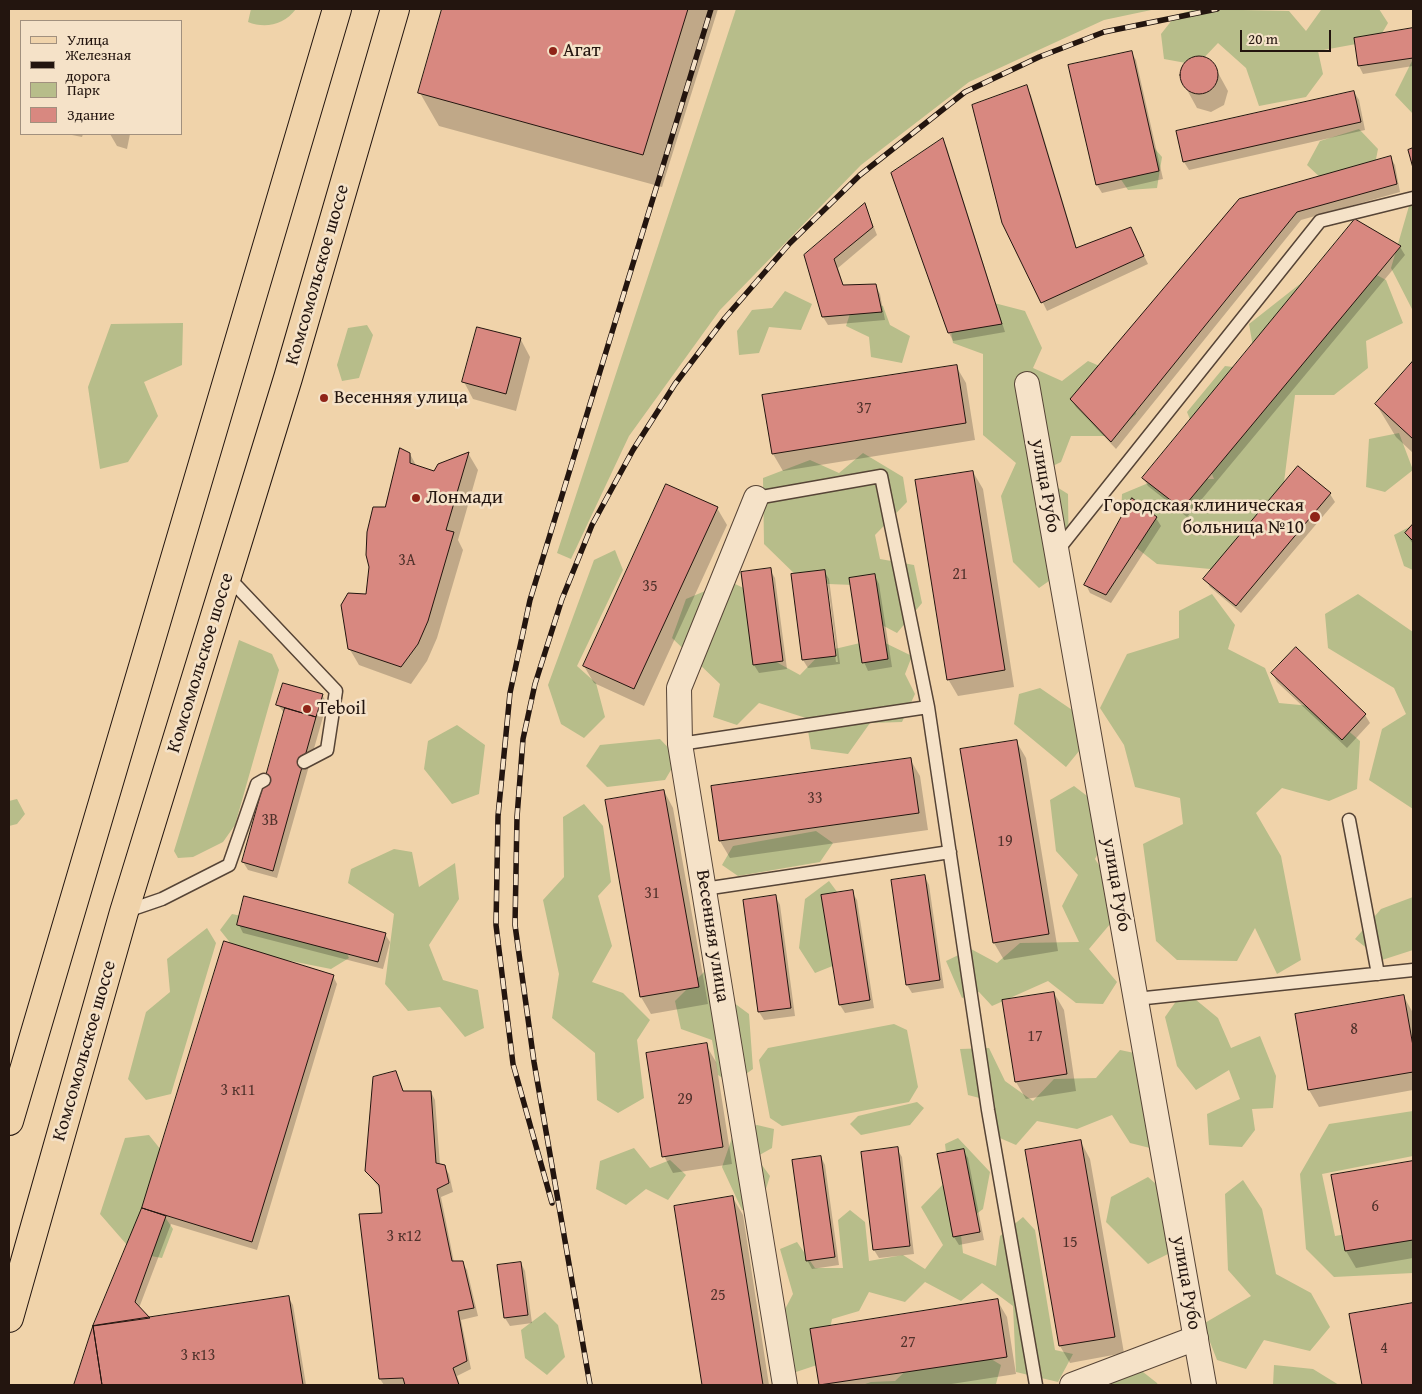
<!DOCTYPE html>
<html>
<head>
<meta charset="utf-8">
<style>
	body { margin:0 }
	#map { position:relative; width:1422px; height:1394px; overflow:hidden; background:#f0d3aa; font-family:"Gentium Book Plus",serif }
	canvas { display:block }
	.frame { position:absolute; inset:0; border:10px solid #23150f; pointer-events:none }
	.legend { position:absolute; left:20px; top:20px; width:162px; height:115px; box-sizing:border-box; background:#f5e2c8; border:1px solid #a1907e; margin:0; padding:6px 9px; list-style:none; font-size:15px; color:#23150f }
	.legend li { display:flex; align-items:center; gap:10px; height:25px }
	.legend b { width:25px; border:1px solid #a1907e }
	.scale { position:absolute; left:1240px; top:30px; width:91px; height:22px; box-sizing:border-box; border:2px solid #23150f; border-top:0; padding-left:6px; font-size:15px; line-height:18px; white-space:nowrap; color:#23150f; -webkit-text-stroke:4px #f5e2c8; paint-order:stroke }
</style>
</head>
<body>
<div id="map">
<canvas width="1422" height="1394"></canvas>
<div class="frame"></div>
<ul class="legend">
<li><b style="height:6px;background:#f0d3aa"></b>Улица</li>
<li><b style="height:6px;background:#23150f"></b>Железная дорога</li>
<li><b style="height:14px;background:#b7bd8a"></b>Парк</li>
<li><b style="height:14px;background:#d88880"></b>Здание</li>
</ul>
<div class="scale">20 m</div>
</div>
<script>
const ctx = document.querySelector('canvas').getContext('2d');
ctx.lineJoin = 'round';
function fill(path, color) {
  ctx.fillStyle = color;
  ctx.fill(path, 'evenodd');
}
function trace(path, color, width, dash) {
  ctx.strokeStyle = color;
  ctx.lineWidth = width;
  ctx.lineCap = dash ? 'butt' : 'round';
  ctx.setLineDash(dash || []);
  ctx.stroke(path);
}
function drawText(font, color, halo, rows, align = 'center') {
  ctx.font = font + ' "Gentium Book Plus",serif';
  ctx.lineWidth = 5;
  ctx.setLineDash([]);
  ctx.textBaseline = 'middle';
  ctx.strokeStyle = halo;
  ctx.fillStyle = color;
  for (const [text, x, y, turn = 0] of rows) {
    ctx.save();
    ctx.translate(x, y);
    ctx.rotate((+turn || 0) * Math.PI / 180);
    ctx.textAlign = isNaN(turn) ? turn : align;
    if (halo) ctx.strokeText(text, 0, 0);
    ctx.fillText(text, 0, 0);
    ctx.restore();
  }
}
fill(new Path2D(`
	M251,9H296C284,25 265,29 248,22Z
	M736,9H1156L1104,20L969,82L861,165L720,310L629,436L571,559L557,553Z
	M1196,9L1289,11L1306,31L1321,10L1379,9L1388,23L1378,40L1318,51L1323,74L1306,97L1259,106L1246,68L1218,43L1197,65L1164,59L1161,34L1176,15Z
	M1413,59V114L1395,95Z
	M1359,129L1378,149L1373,174L1325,182L1307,165L1320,141Z
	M1143,135L1162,157L1157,188L1128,190L1108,160Z
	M1413,204V311L1391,268L1409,206Z
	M1338,254L1386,280L1403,323L1366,341L1368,368L1334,395H1295L1282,498L1221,570L1157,564L1120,535L1122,494L1158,479H1214L1187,412L1225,366L1257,370L1249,324Z
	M785,291L812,304L801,330L769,327L759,353L739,355L737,331L752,310L772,308Z
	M855,298L883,306L890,325L910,336L902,363L871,357L869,337L846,326Z
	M975,298L1025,311L1042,348L1033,368L1062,381L1088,361L1125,377L1136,414L1111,436H1071L1061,462L1036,474L1068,494L1069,567L1039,588L1013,562L1001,496L1016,463L983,435V354L953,343L948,314Z
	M183,323L182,365L144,382L158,416L128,462L100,469L88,387L111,324Z
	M367,325L373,335L359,378L342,381L337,365L348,328Z
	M1399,433L1413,470L1385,492L1366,487L1369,439Z
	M863,453L903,477L907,502L875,535L880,559L914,565L922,603L897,633L861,614L853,585L804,583L764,544L763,478L810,460L839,473Z
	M1413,525V570L1404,566L1394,535Z
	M615,550L623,570L577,666L596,683L605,717L584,738L561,724L548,685L594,560Z
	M729,581L762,597L769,658L800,675L822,652L877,639L912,656L905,674L915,694L902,722L870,723L848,754L811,749L806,718L759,703L737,725L713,717L720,684L672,638L686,599Z
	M1212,594L1235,625L1228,649L1265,668L1279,703L1321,707L1360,741L1357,789L1329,801L1282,788L1256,813L1281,856L1301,960L1277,974L1255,928L1237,961L1177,960L1156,941L1143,844L1183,824L1180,798L1135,787L1124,745L1100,708L1127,654L1179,638V611Z
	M1358,594L1413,632V809L1369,780L1382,729L1406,714L1394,688L1328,648L1325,614Z
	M239,640L272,654L279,670L235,825L223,842L193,857L178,858L174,851Z
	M1040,688L1078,714L1084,745L1066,767L1014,724L1019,694Z
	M457,725L485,745L479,794L452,804L424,769L428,741Z
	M660,739L678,758L665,780L607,787L586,766L600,745Z
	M1074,786L1095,802L1105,839L1095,859L1110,883L1116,917L1089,949L1117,982L1103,1004L1076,1003L1048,981L992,1006L979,992L962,998L946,961L971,949L997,963L1020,943L1079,942L1062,906L1078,875L1056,851L1050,800Z
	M17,799L25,814L17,824L9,826V801Z
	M584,804L603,826L611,882L598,896L612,946L592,982L623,993L650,1020L637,1040L644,1098L618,1113L597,1100L595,1053L552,1018L559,974L543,900L564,877L563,817Z
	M816,831L833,843L820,862L738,876L722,865L733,846Z
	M394,849L412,852L419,887L455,863L459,899L429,945L443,980L478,990L484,1028L465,1037L440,1007L408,1011L385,984L394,914L348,883L351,869Z
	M829,881L849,908L840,963L815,973L799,948L805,899Z
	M1413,897V950L1382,960L1355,939L1381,909Z
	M232,914L339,936L349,958L331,969L236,950L220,930Z
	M207,928L216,943L171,1094L146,1100L128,1079L146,1012L170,992L167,959Z
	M705,971L723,978L730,1000L749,1014L753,1069L732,1084L718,1075L712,1040L681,1029L675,1001Z
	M1184,990L1218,1018L1231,1048L1260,1036L1276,1076L1273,1108L1252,1109L1255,1130L1242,1147L1209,1145L1207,1114L1240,1099L1229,1070L1196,1090L1177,1066L1165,1017Z
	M894,1024L907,1030L918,1087L909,1102L782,1126L770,1118L759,1060L768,1048Z
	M989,1048L1005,1081L1033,1101L1054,1079L1096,1078L1120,1050L1144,1055L1154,1149L1130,1143L1112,1115L1077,1129L1037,1121L1016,1145L986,1132L991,1101L968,1095L960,1049Z
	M917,1102L924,1108L910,1125L861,1135L850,1124L858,1116Z
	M1413,1111V1156L1322,1174L1335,1236L1404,1224L1413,1231V1273L1334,1277L1306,1249L1300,1174L1329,1124Z
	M757,1125L774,1129L772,1148L756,1157L770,1176L759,1211L742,1210L722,1167L734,1132Z
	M149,1135L165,1155L155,1202L173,1229L162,1258L134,1253L100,1214L125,1138Z
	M958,1138L990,1172L983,1209L960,1226L963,1253L996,1266L1000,1236L1023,1217L1035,1230L1055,1350L1073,1354L1058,1382L1016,1372L1013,1306L982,1283L961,1301L925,1282L905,1302L869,1292L859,1311L832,1319L823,1363L793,1373L767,1343L793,1294L780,1249L797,1242L815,1268H843L838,1220L850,1210L865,1222L869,1261L903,1255L925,1269L943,1245L921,1207L949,1178L945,1144Z
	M634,1148L650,1168L670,1160L686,1175L668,1200L646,1189L626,1205L596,1189L600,1161Z
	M1148,1177L1163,1190L1172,1252L1148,1264L1106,1222L1111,1197Z
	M1243,1180L1262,1209L1276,1274L1311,1293L1330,1327L1310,1351L1264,1340L1246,1369L1217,1360L1203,1324L1251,1296L1228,1270L1225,1194Z
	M545,1312L558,1325L565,1357L547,1375L525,1358L521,1330Z
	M978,1351L1001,1365L996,1384L862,1385L871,1382L895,1381L915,1362Z
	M1124,1357L1157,1383L1158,1385H1104Z
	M1274,1365L1313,1369L1339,1385H1273Z`), '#b7bd8a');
fill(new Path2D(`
	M443,9H718L662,187L439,126L420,93Z
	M1413,29V66L1363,74L1359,66L1356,39Z
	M1131,52L1136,60L1163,179L1102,193L1097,185Z
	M1197,56L1211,60L1228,91L1224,105L1211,112L1197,108L1180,77L1184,63Z
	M1026,87L1031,95L1077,249L1135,237L1148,264L1047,311L1003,222Z
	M1354,92L1359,100L1365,130L1189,170L1184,162Z
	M67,134H83L82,137Z
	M110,134H130L127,149L117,146Z
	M943,140L947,148L1005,332L953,341L949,333Z
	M1390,157L1395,165L1400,192L1301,220L1116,449L1076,407L1071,399L1240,200Z
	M865,205L877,235L838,268L844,287L875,285L880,294L885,320L828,325L823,317L805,255Z
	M1356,221L1400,247L1405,255L1187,517L1148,486L1143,478Z
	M478,328L521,340L530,357L516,411L473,399L464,382Z
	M1413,363V453L1396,437L1376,404Z
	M956,366L966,383L975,440L783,471L773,454Z
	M468,453L478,470L458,540L463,550L437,638L427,661L411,684L359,665L349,648L367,595L385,509L410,454L417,467L435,473Z
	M973,472L983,489L1014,687L958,696L948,679Z
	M1330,494L1335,502L1241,613L1210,587L1205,579Z
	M717,508L727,525L644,706L594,683L584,666Z
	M1156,518L1161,526L1111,603L1090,593L1086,585Z
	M1413,526V544L1406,534Z
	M770,570L775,578L787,669L759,673L754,665L742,574Z
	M824,571L829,579L840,664L808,668L803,660ZM824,578H827L838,662H836Z
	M875,576L879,584L892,667L868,671L864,662Z
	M1296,649L1365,715L1370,723L1347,748L1277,682L1273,674Z
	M322,695L327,703L277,878L248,870L243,862L285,714L278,705Z
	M1016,741L1026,758L1058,951L1004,960L994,943Z
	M910,759L920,776L928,830L730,858L720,841Z
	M664,791L673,808L708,1004L651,1014L641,997L607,801Z
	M925,877L929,885L944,988L912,993L907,985Z
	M852,892L857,900L874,1008L845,1013L840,1005L823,896Z
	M776,897L780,905L795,1016L764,1020L759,1012L745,901Z
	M239,925L385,934L390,942L383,969L243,933Z
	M224,942L333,976L337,984L257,1250L171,1224L139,1308L150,1319L288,1297L293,1305L306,1385H75L94,1328L143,1209Z
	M1054,993L1064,1010L1076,1091L1026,1099L1016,1082Z
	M1404,997L1413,1013V1090L1319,1107L1309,1090Z
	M706,1045L716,1062L732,1164L673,1173L664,1156Z
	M396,1073L404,1092H431L435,1100L440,1165L444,1166L449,1174L453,1192L441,1197L454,1262H462L467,1270L478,1316L461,1320L471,1369L457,1376L460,1385H384L380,1379L383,1214L380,1189L366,1171Z
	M1081,1142L1090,1159L1124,1353L1070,1363L1060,1346Z
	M897,1149L902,1157L914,1254L879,1258L874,1250L862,1153Z
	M963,1150L968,1158L984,1240L959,1245L954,1237L938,1155Z
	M821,1157L825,1165L839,1265L812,1269L807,1260Z
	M1413,1163V1258L1356,1268L1346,1251L1333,1176Z
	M733,1198L743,1215L769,1385H703L675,1207Z
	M521,1263L525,1271L532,1323L510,1326L505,1318L499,1266Z
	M997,1300L1007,1317L1016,1374L945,1385H820L811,1330Z
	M1413,1304V1385H1363L1351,1315Z`), '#0003');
const building = new Path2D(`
	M442,9H688L643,155L418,93Z
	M1413,28V58L1358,66L1354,38Z
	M1132,51L1159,171L1096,185L1068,65Z
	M1180 75a19 19 0 1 1 38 0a19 19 0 1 1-38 0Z
	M1027,85L1076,248L1131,227L1144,256L1041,303L1002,223L972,105Z
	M1354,91L1361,122L1183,162L1176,131Z
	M943,138L1002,324L948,333L891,173Z
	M1413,148V168L1408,150Z
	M1391,156L1397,184L1297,212L1111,442L1070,399L1239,199Z
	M865,203L873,227L834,259L843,285L876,284L882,312L822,317L804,255Z
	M1355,219L1401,246L1182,509L1142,478Z
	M477,327L521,338L506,394L462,382Z
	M1413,361V439L1375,404Z
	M957,365L966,423L772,454L762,395Z
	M400,448L410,453V463L434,471L438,464L469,452L446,530L454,532L428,621L418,644L401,667L348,649L341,605L348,593L366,594L369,567L366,555L367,532L373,507H385Z
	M1298,466L1331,493L1236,606L1203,579Z
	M973,471L1005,670L947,680L915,480Z
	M666,484L718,507L634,689L583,666Z
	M1132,498L1157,517L1106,595L1084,585Z
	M1413,524V541L1405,533Z
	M771,568L783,661L753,665L741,572Z
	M825,570L836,656L802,660L791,574Z
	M875,574L888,659L862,663L849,578Z
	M1296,647L1366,714L1342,740L1271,673Z
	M283,683L323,694L316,717L276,705Z
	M285,708L316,717L273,871L242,862Z
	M1017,740L1049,934L993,943L960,749Z
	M911,758L919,813L719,841L711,786Z
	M664,790L699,987L640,997L605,800Z
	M925,875L940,980L906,985L891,880Z
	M853,890L870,1000L839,1005L821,895Z
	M776,895L791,1008L758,1012L743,900Z
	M244,896L386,933L378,962L237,925Z
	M224,941L334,975L252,1242L142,1208Z
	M1054,992L1067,1074L1015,1082L1002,1000Z
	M1404,995L1413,1046V1072L1308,1090L1295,1014Z
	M707,1043L723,1147L662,1157L646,1053Z
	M396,1071L403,1091H431L436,1163L445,1165L449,1183L437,1189L452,1261H463L474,1308L458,1311L467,1361L453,1368L459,1385H405L403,1378L379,1379L359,1214L382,1213L379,1185L365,1171L373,1077Z
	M1081,1140L1115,1337L1059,1346L1025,1150Z
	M898,1147L910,1246L873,1250L861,1152Z
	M964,1149L980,1232L953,1237L937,1154Z
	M821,1156L835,1257L806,1261L792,1160Z
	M1413,1161V1240L1345,1251L1331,1175Z
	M733,1196L763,1385H702L674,1206Z
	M142,1208L166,1216L135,1302L150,1318L93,1326Z
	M521,1262L528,1315L504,1318L497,1265Z
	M289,1296L303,1385H102L93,1326Z
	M998,1299L1007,1357L819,1385L810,1329Z
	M1413,1303V1385H1362L1349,1314Z
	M93,1326L102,1385H74Z`);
fill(building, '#d88880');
trace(building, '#23150f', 1);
const lane = new Path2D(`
	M756,498L881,476L928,707L988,1110L1036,1385
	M1057,551L1320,221L1413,198
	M228,577L336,691L327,750L304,762
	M680,744L928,707
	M1349,820L1378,974
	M704,889L950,852
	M124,912L162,899L229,865L257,784L264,780
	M1136,999L1413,970`);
const street = new Path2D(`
	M1027,384L1204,1385
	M756,498L679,688L680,744L785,1385
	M1072,1385L1196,1338`);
const primary = new Path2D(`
	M9,1121L337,9
	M9,1318L124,912L288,378L395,9`);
trace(lane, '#564436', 15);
trace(street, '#564436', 26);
trace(primary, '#23150f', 30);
trace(lane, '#f5e2c8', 12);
trace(street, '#f5e2c8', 24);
trace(primary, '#f0d3aa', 28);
const rail = new Path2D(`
	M552,1203L513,1064L496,925L498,816L510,693L530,600L711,9
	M590,1385L534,1062L515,925L517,817L523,739L535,684L562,599L592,525L633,450L675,384L725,318L790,243L860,175L965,92L1039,57L1104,32L1217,9`);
trace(rail, '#23150f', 5.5);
trace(rail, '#f5e2c8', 4, [11]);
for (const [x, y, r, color] of [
	[553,51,5,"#8f2418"],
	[324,398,5,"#8f2418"],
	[416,498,5,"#8f2418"],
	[1315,517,6,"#8f2418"],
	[307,709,5,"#8f2418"]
]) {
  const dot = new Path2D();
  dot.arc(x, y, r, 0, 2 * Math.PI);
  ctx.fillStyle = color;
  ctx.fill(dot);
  trace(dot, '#f5e2c8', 2);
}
drawText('16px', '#50322b', null, [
	["37",864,409],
	["3А",407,561],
	["21",960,575],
	["35",650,587],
	["33",815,799],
	["3В",270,821],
	["19",1005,842],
	["31",652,894],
	["8",1354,1030],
	["17",1035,1037],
	["3 к11",238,1091],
	["29",685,1100],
	["6",1375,1207],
	["3 к12",404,1237],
	["15",1070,1243],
	["25",718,1296],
	["27",908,1343],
	["4",1384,1349],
	["3 к13",198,1356]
]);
drawText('19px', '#23150f', '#f5e2c8', [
	["Агат",563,51],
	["Весенняя улица",334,398],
	["Лонмади",426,498],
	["Городская клиническая",1304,506,"right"],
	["больница №10",1304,528,"right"],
	["Teboil",317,709]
], 'left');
drawText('19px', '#23150f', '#f5e2c8', [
	["Комсомольское шоссе",318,275,-74],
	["улица Рубо",1045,486,80],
	["Комсомольское шоссе",201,663,-73],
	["улица Рубо",1116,885,80],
	["Весенняя улица",712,936,81],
	["Комсомольское шоссе",85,1051,-74],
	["улица Рубо",1186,1283,80]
]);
</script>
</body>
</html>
